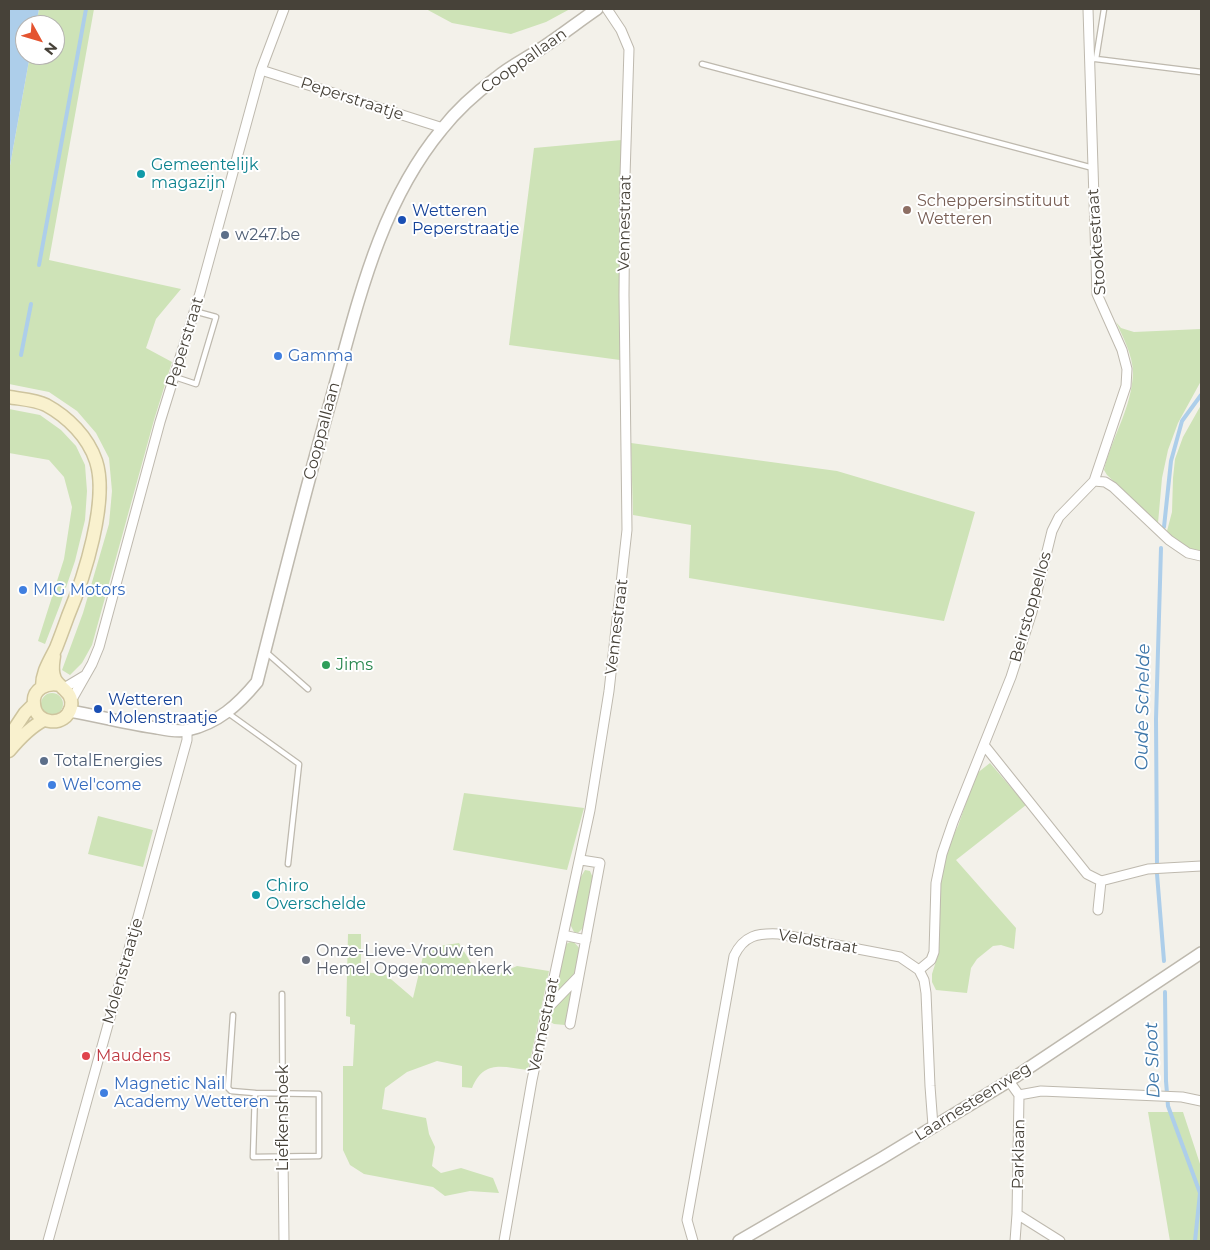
<!DOCTYPE html>
<html>
<head>
<meta charset="utf-8">
<style>
	body { margin:0 }
	#map { position:relative; width:1210px; height:1250px; overflow:hidden; background:#f3f1ea; font-family:Montserrat,sans-serif }
	canvas { display:block }
	.frame { position:absolute; inset:0; border:10px solid #474239; pointer-events:none }
	.north { position:absolute; left:15px; top:15px; width:50px; height:50px; box-sizing:border-box; background:#fff; border:1px solid #b5b3b0; border-radius:50%; rotate:129deg; font-size:14px; font-weight:700; line-height:20px; text-align:center; color:#474239 }
	.north::after { content:''; display:block; margin:auto; width:18px; height:22px; background:#e45430; clip-path:polygon(50% 0,100% 100%,50% 72%,0 100%) }
</style>
</head>
<body>
<div id="map">
<canvas width="1210" height="1250"></canvas>
<div class="frame"></div>
<div class="north">N</div>
</div>
<script>
const ctx = document.querySelector('canvas').getContext('2d');
ctx.lineJoin = 'round';
function fill(path, color) {
  ctx.fillStyle = color;
  ctx.fill(path, 'evenodd');
}
function trace(path, color, width, dash) {
  ctx.strokeStyle = color;
  ctx.lineWidth = width;
  ctx.lineCap = dash ? 'butt' : 'round';
  ctx.setLineDash(dash || []);
  ctx.stroke(path);
}
function drawText(font, color, halo, rows, align = 'center') {
  ctx.font = font + ' Montserrat,sans-serif';
  ctx.lineWidth = 4;
  ctx.setLineDash([]);
  ctx.textBaseline = 'middle';
  ctx.strokeStyle = halo;
  ctx.fillStyle = color;
  for (const [text, x, y, turn = 0] of rows) {
    ctx.save();
    ctx.translate(x, y);
    ctx.rotate((+turn || 0) * Math.PI / 180);
    ctx.textAlign = isNaN(turn) ? turn : align;
    if (halo) ctx.strokeText(text, 0, 0);
    ctx.fillText(text, 0, 0);
    ctx.restore();
  }
}
fill(new Path2D(`
	M39,9H94L49,260L181,289L156,319L146,348L172,362L154,420L92,645L82,663L70,675L62,670L83,613L109,524L112,491L109,458L96,433L77,411L49,392L9,384V171L30,55H55V25H36Z
	M426,9H570L546,22L511,34L452,23Z
	M622,140L619,224L620,360L509,345L534,148Z
	M1116,322L1121,328L1134,332L1201,329V381L1178,423L1168,450L1162,478L1158,523L1107,475L1104,470C1112,437 1132,407 1133,373C1133,356 1123,337 1116,322Z
	M1201,405V550C1186,551 1177,542 1167,531L1172,512L1173,478L1175,459L1183,437Z
	M9,409L40,415L61,430L76,446L85,465L87,491L85,520L75,561L60,605L45,644L38,641L64,559L72,507L64,477L49,460L9,453Z
	M631,443L837,471L975,512L944,621L689,578L691,525L633,515Z
	M41 704a11 11 0 1 1 22 0a11 11 0 1 1-22 0Z
	M990,763L1026,805L956,860L1016,928L1014,949L1001,945L993,946L977,959L971,968L967,993L936,990L932,982V974L938,955L940,886L949,844L958,826L976,774Z
	M464,793L584,808L567,870L453,850Z
	M98,816L153,830L143,867L88,854Z
	M585,870L590,871L593,878L583,928L578,933L574,932L569,922L579,880Z
	M348,934H361V972L385,974L413,998L425,948L459,943L474,968L501,973L517,966L549,971L528,1070C503,1067 484,1059 472,1088L462,1087V1066L437,1061L407,1072L385,1088L382,1109L426,1118L429,1134L435,1147L432,1166L441,1173L461,1168L493,1178L499,1193L470,1191L445,1196L433,1187L364,1174L350,1165L343,1150V1066H353L355,1025L350,1024V1017L346,1016Z
	M570,942H574L580,949L574,977L552,1000L562,950L566,944Z
	M572,987L565,1025L554,1024L549,1021L552,1009Z
	M1148,1112H1183L1201,1167V1241H1170Z`), '#cee3b7');
fill(new Path2D(`
	M9,9H39L36,25H25V55H30L9,171Z`), '#adceea');
trace(new Path2D(`
	M39,265L86,9
	M21,355L31,304
	M1164,527L1171,461L1182,421L1201,395
	M1157,866L1156,719L1161,548
	M1157,874L1164,961
	M1165,992L1166,1081L1168,1106L1200,1193L1195,1241`), '#adceea', 4);
const service = new Path2D(`
	M1094,59H1096L1104,9
	M1096,59L1201,72
	M702,64L1093,168
	M175,377L196,384L216,317L194,311
	M266,652L308,689
	M228,713L299,764L288,864
	M282,994L283,1157
	M233,1015L228,1088L231,1091L255,1093
	M255,1093L319,1094V1156L253,1157Z`);
const minor = new Path2D(`
	M261,70L443,128
	M1094,481L1105,482L1113,487L1169,540L1188,553L1201,556
	M64,688L84,676
	M71,701L92,664L99,647L160,422L200,293L261,70L284,9
	M984,745L1087,874L1101,881L1148,869L1201,866
	M1098,910L1101,881
	M563,935L586,940
	M919,970L931,960L934,952L936,883L942,854L953,822L1011,677L1032,612L1052,531L1059,517L1094,481L1126,386L1127,369L1122,350L1097,294L1088,9
	M547,1009L578,977
	M570,1024L600,863L581,860
	M1009,1081L1019,1095L1041,1091L1182,1097L1201,1101
	M283,1157L284,1241
	M1017,1214L1060,1241
	M48,1241L187,740V730
	M504,1241L532,1080L590,810L609,691L627,530L624,295L625,176L629,49L621,30L607,9
	M693,1241L687,1220L734,956C744,935 758,933 779,934L900,957L919,970L924,980L926,993L930,1086L933,1126
	M1015,1241L1017,1214L1019,1095`);
const tertiary = new Path2D(`
	M69,711C99,716 128,724 157,728C167,730 179,732 188,730C218,723 238,705 257,682C281,587 305,491 332,396C358,303 379,205 442,129C457,110 477,92 496,78C509,67 525,59 539,50C559,37 578,22 597,9
	M739,1241L882,1158L1009,1081L1201,953`);
const secondary = new Path2D(`
	M9,397C20,399 36,400 46,405C68,417 88,437 96,461C109,500 84,578 68,616C64,627 60,638 56,648C49,662 42,672 42,687
	M54,656C53,664 51,671 55,679C60,689 74,692 71,707C66,728 35,725 34,704C32,689 47,682 60,685
	M9,737L25,713L33,705
	M9,751C19,739 30,727 44,720`);
trace(service, '#beb9ae', 7);
trace(minor, '#beb9ae', 11);
trace(tertiary, '#beb9ae', 14);
trace(secondary, '#cec49e', 15);
trace(service, '#fff', 4.5);
trace(minor, '#fff', 9);
trace(tertiary, '#fff', 11);
trace(secondary, '#f9f1ce', 12);
for (const [x, y, r, color] of [
	[141,174,5,"#0f9aa8"],
	[907,210,5,"#8d6e63"],
	[402,220,5,"#1a4fb4"],
	[225,235,5,"#5c6f8a"],
	[278,356,5,"#3f7fe0"],
	[23,590,5,"#3f7fe0"],
	[326,665,5,"#2e9e5b"],
	[98,709,5,"#1a4fb4"],
	[44,761,5,"#5c6f8a"],
	[52,785,5,"#3f7fe0"],
	[256,895,5,"#0f9aa8"],
	[306,960,5,"#6b7280"],
	[86,1056,5,"#e0444e"],
	[104,1093,5,"#3f7fe0"]
]) {
  const dot = new Path2D();
  dot.arc(x, y, r, 0, 2 * Math.PI);
  ctx.fillStyle = color;
  ctx.fill(dot);
  trace(dot, '#fff', 2);
}
drawText('16px', '#474239', '#fff', [
	["Cooppallaan",524,61,-35],
	["Peperstraatje",352,99,18],
	["Vennestraat",625,223,-89],
	["Stooktestraat",1097,242,-94],
	["Peperstraat",185,342,-73],
	["Cooppallaan",322,431,-75],
	["Beirstoppellos",1031,607,-74],
	["Vennestraat",617,627,-83],
	["Veldstraat",818,942,10],
	["Molenstraatje",123,971,-74],
	["Vennestraat",544,1025,-78],
	["Laarnesteenweg",973,1102,-32],
	["Liefkenshoek",283,1118,-90],
	["Parklaan",1019,1154,-89]
]);
drawText('16px', '#0d838f', '#fff', [
	["Gemeentelijk",151,165],
	["magazijn",151,183],
	["Chiro",266,886],
	["Overschelde",266,904]
], 'left');
drawText('16px', '#785e54', '#fff', [
	["Scheppersinstituut",917,201],
	["Wetteren",917,219]
], 'left');
drawText('16px', '#164399', '#fff', [
	["Wetteren",412,211],
	["Peperstraatje",412,229],
	["Wetteren",108,700],
	["Molenstraatje",108,718]
], 'left');
drawText('16px', '#4e5e75', '#fff', [
	["w247.be",235,235],
	["TotalEnergies",54,761]
], 'left');
drawText('16px', '#366cbe', '#fff', [
	["Gamma",288,356],
	["MIG Motors",33,590],
	["Wel'come",62,785],
	["Magnetic Nail",114,1084],
	["Academy Wetteren",114,1102]
], 'left');
drawText('16px', '#27864d', '#fff', [
	["Jims",336,665]
], 'left');
drawText('16px', '#5b616d', '#fff', [
	["Onze-Lieve-Vrouw ten",316,951],
	["Hemel Opgenomenkerk",316,969]
], 'left');
drawText('16px', '#be3a42', '#fff', [
	["Maudens",96,1056]
], 'left');
drawText('italic 18px', '#3c76a9', '#fff', [
	["Oude Schelde",1143,707,-89],
	["De Sloot",1153,1060,-92]
]);
</script>
</body>
</html>
